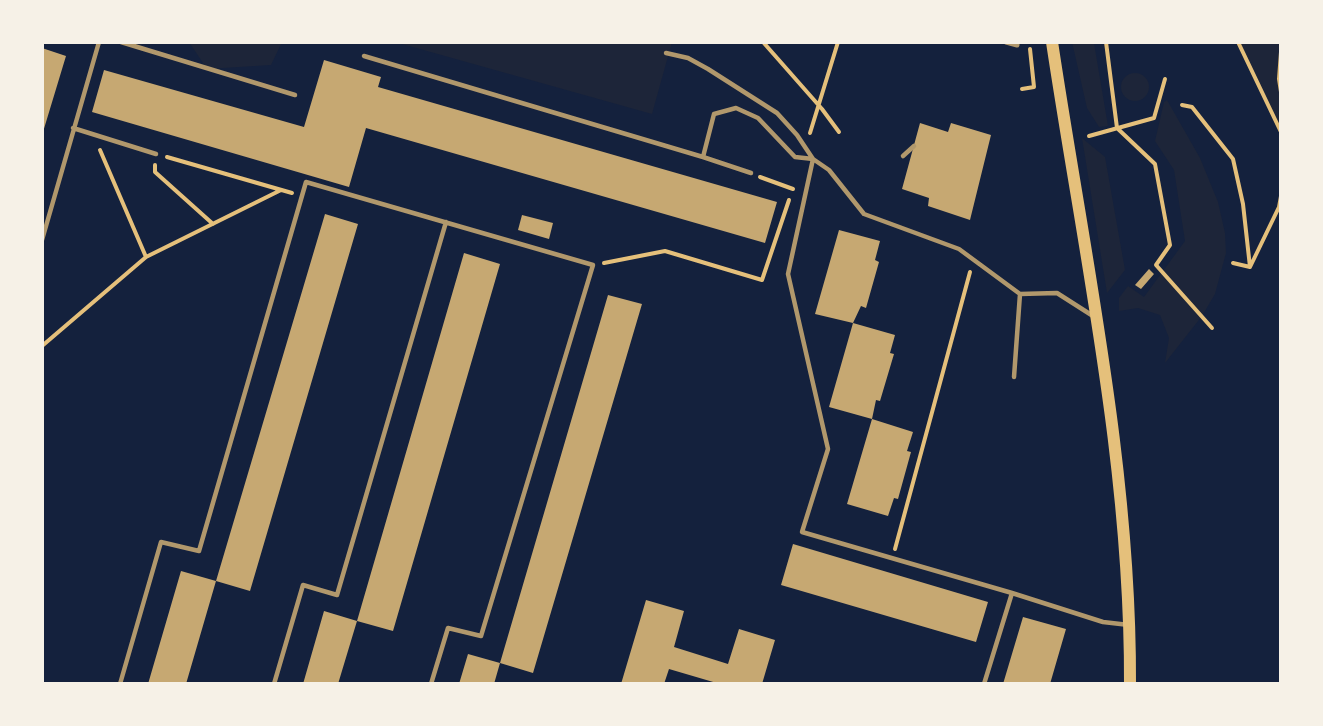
<!DOCTYPE html>
<html>
<head>
<meta charset="utf-8">
<style>
	body { margin:0 }
	#map { position:relative; width:1323px; height:726px; overflow:hidden; background:#14213d; font-family:Overpass,sans-serif }
	canvas { display:block }
	.frame { position:absolute; inset:0; border:44px solid #f6f1e7; pointer-events:none }
</style>
</head>
<body>
<div id="map">
<canvas width="1323" height="726"></canvas>
<div class="frame"></div>
</div>
<script>
const ctx = document.querySelector('canvas').getContext('2d');
ctx.lineJoin = 'round';
function fill(path, color) {
  ctx.fillStyle = color;
  ctx.fill(path, 'evenodd');
}
function trace(path, color, width, dash) {
  ctx.strokeStyle = color;
  ctx.lineWidth = width;
  ctx.lineCap = dash ? 'butt' : 'round';
  ctx.setLineDash(dash || []);
  ctx.stroke(path);
}
fill(new Path2D(`
	M189,42H282L271,65L207,69Z
	M395,42H672L652,114Z
	M1072,42L1094,43L1108,126L1099,127L1087,108Z
	M1238,42H1281V132Z
	M1121 87a14 14 0 1 1 28 0a14 14 0 1 1-28 0Z
	M1167,100L1200,158L1218,202L1225,233L1226,253L1215,294L1202,316L1165,363L1169,338L1160,315L1138,308L1119,311V298L1128,286L1144,297L1185,241L1174,170L1155,141L1164,102Z
	M1082,138L1105,157L1125,270L1107,293Z`), '#1d2539');
fill(new Path2D(`
	M42,48L66,56L43,132H42Z
	M324,60L381,77L378,87L777,202L765,243L366,128L349,187L92,112L104,70L304,127Z
	M920,123L948,132L951,123L991,135L970,220L928,206L929,198L902,189Z
	M325,214L358,224L250,591L216,581L186,684H148L181,571L216,581Z
	M522,215L553,223L549,239L518,230Z
	M839,230L880,241L875,260L879,262L866,308L861,306L853,323L815,314Z
	M464,253L500,264L393,631L357,621Z
	M1149,269L1154,274L1141,289L1135,285Z
	M608,295L642,304L533,673L500,663Z
	M853,323L895,335L890,353L894,354L880,401L876,400L872,419L913,432L907,451L911,452L898,499L894,498L888,516L847,504L872,419L829,407Z
	M793,544L988,602L976,642L781,585Z
	M646,600L684,611L674,647L728,664L739,629L775,640L762,684H720L669,669L664,684H621Z
	M324,611L357,621L338,684H303Z
	M1023,617L1066,629L1050,684H1003Z
	M468,654L500,663L494,684H459Z`), '#c6a872');
trace(new Path2D(`
	M763,42L822,109L839,132
	M1106,42L1117,128L1155,164L1170,245L1156,265L1212,328
	M1238,42L1281,132
	M1281,52L1279,79L1281,92
	M1022,89L1034,87L1030,49
	M1182,105L1192,107L1233,159L1243,204L1250,267L1233,263
	M810,133L838,42
	M1089,136L1154,118L1165,79
	M100,150L146,257
	M167,157L292,193
	M155,165V172L213,224
	M760,177L793,189
	M604,263L665,251L762,280L789,200
	M1250,267L1279,207L1281,196
	M42,346L146,257L281,190
	M895,549L970,272`), '#e5c07b', 4);
trace(new Path2D(`
	M121,42L295,95
	M666,53L688,58L708,69L777,113L797,135L813,159L829,170L864,214L959,249L1020,294L1057,293L1093,316
	M364,56L703,157L751,173
	M73,128L156,154
	M903,156L914,146
	M703,157L714,114L736,108L758,118L795,157L813,159
	M813,159L788,274L828,449L802,532L1012,593L1103,622L1129,625
	M42,240L99,42
	M1014,377L1020,294
	M120,684L161,542L199,551L306,182L593,265L481,636L448,628L431,684
	M274,684L303,585L337,595L446,222
	M984,684L1012,593`), '#b1986c', 4.5);
trace(new Path2D(`
	M1006,42L1017,45`), '#b1986c', 5);
trace(new Path2D(`
	M1052,42C1084,255 1131,468 1130,684`), '#e5c07b', 12);
</script>
</body>
</html>
